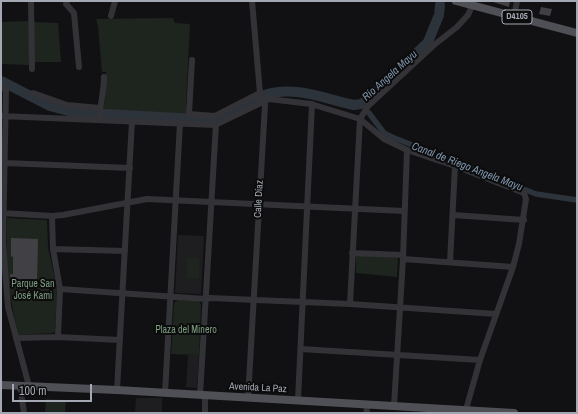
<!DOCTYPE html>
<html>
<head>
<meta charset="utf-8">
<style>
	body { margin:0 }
	#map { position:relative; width:578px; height:414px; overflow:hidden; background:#111113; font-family:"Archivo Narrow",sans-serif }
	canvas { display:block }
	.frame { position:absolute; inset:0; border:2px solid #a4a8b2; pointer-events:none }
	.scale { position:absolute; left:12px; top:384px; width:80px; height:18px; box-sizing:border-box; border:2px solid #a4a8b2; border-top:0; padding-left:5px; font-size:12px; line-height:14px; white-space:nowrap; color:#a4a8b2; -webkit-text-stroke:3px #0c0c0d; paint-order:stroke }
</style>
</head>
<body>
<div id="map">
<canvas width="578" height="414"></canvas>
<div class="frame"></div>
<div class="scale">100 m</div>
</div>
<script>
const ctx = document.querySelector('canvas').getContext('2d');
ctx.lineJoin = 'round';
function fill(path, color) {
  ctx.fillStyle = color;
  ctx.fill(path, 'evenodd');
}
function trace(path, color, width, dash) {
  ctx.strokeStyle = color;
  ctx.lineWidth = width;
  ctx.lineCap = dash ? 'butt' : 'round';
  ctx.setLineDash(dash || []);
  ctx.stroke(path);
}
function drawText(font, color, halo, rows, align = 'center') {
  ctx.font = font + ' "Archivo Narrow",sans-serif';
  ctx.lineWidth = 4;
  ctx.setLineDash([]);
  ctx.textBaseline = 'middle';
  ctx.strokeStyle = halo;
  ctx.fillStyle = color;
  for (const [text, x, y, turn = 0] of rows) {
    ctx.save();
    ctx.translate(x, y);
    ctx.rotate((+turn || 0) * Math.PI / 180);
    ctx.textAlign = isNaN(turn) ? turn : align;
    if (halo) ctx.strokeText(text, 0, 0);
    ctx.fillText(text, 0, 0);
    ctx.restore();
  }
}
fill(new Path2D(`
	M178,235L204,236L201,294L175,293Z
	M188,355H199L197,388L186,387Z
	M136,398H162V413H135Z`), '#1e1d1f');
fill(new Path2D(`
	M173,18L175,23L190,24L186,104L188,115L193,117V122L101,118L105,100L106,72H102L98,26L96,19Z
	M29,21V65L2,64L1,22Z
	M34,22L58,23L61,62H34Z
	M7,218L47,220L48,247L57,289L55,332L53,333L18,335C9,296 5,258 7,218Z
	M356,255L398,258L397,277L356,273Z
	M187,258L199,259V278H186Z
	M178,300L199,301L201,305L199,355L171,354L174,303Z
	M46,399L66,400L65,413L45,412Z`), '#1e251f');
trace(new Path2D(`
	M369,113L384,133L392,137L536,194L577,200`), '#2c333a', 5.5);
trace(new Path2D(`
	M1,81L50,106L72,112L94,113
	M265,95C293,85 326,99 354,105L361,104L366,101L428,42L439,15L440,5
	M104,114L215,120L257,99`), '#2c333a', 10);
fill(new Path2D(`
	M493,1H510L509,7L493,2Z
	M541,7L552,9L550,16L539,14Z
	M11,238L38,239L37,281L24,280V288L11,287L10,274H13V257L11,256Z`), '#414145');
trace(new Path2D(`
	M31,1L32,69
	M67,1L66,4L74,13L79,67
	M111,16L115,1
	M514,16L517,1
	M192,60L189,114L215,116L260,93
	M1,87L6,90L3,243L8,307L29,386
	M33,93L67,105L100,108
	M1,116L215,125L269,99L311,104L360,119L384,139L407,150L455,166L524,193L526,199L519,244L513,267L480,360L465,413
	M99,120C100,105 104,92 104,77
	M5,163L130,168
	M1,213L52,216L63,215L147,199L404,211
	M453,215L524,220
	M52,216L53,249L60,289L58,337
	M53,249L125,251
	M352,253L403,255
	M403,259L513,267
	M450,262L455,166
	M60,289L206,299L210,298L350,304L496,314
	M350,304L360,119L368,106L434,45L457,27L468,15L472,6
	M16,338L58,337L120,340
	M301,349L480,360
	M20,386L24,413
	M117,390L132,121
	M165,393L180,123
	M200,395L216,124
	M248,398L265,105L260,93L252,1
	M298,400L312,104
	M366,404L367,413
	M394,406L403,259L407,150
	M205,413V395`), '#333337', 6);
trace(new Path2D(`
	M456,1L577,33
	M1,385L117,390L514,413`), '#4f5056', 8);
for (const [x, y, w] of [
	[517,17,30]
]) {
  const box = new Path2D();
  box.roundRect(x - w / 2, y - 7, w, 14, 3);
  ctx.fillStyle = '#0c0c0d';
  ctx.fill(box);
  trace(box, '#a4a8b2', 1);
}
drawText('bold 9px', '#a4a8b2', null, [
	["D4105",517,17]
]);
drawText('10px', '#a4a8b2', '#0c0c0d', [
	["Calle Díaz",259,199,-87],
	["Avenida La Paz",258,388,3]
]);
drawText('10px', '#7d9b80', '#0c0c0d', [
	["Parque San",33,284],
	["José Kami",33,296],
	["Plaza del Minero",186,330]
]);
drawText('italic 11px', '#7e93aa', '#0c0c0d', [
	["Río Angela Mayu",390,76,-42],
	["Canal de Riego Angela Mayu",467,167,21]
]);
</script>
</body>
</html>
